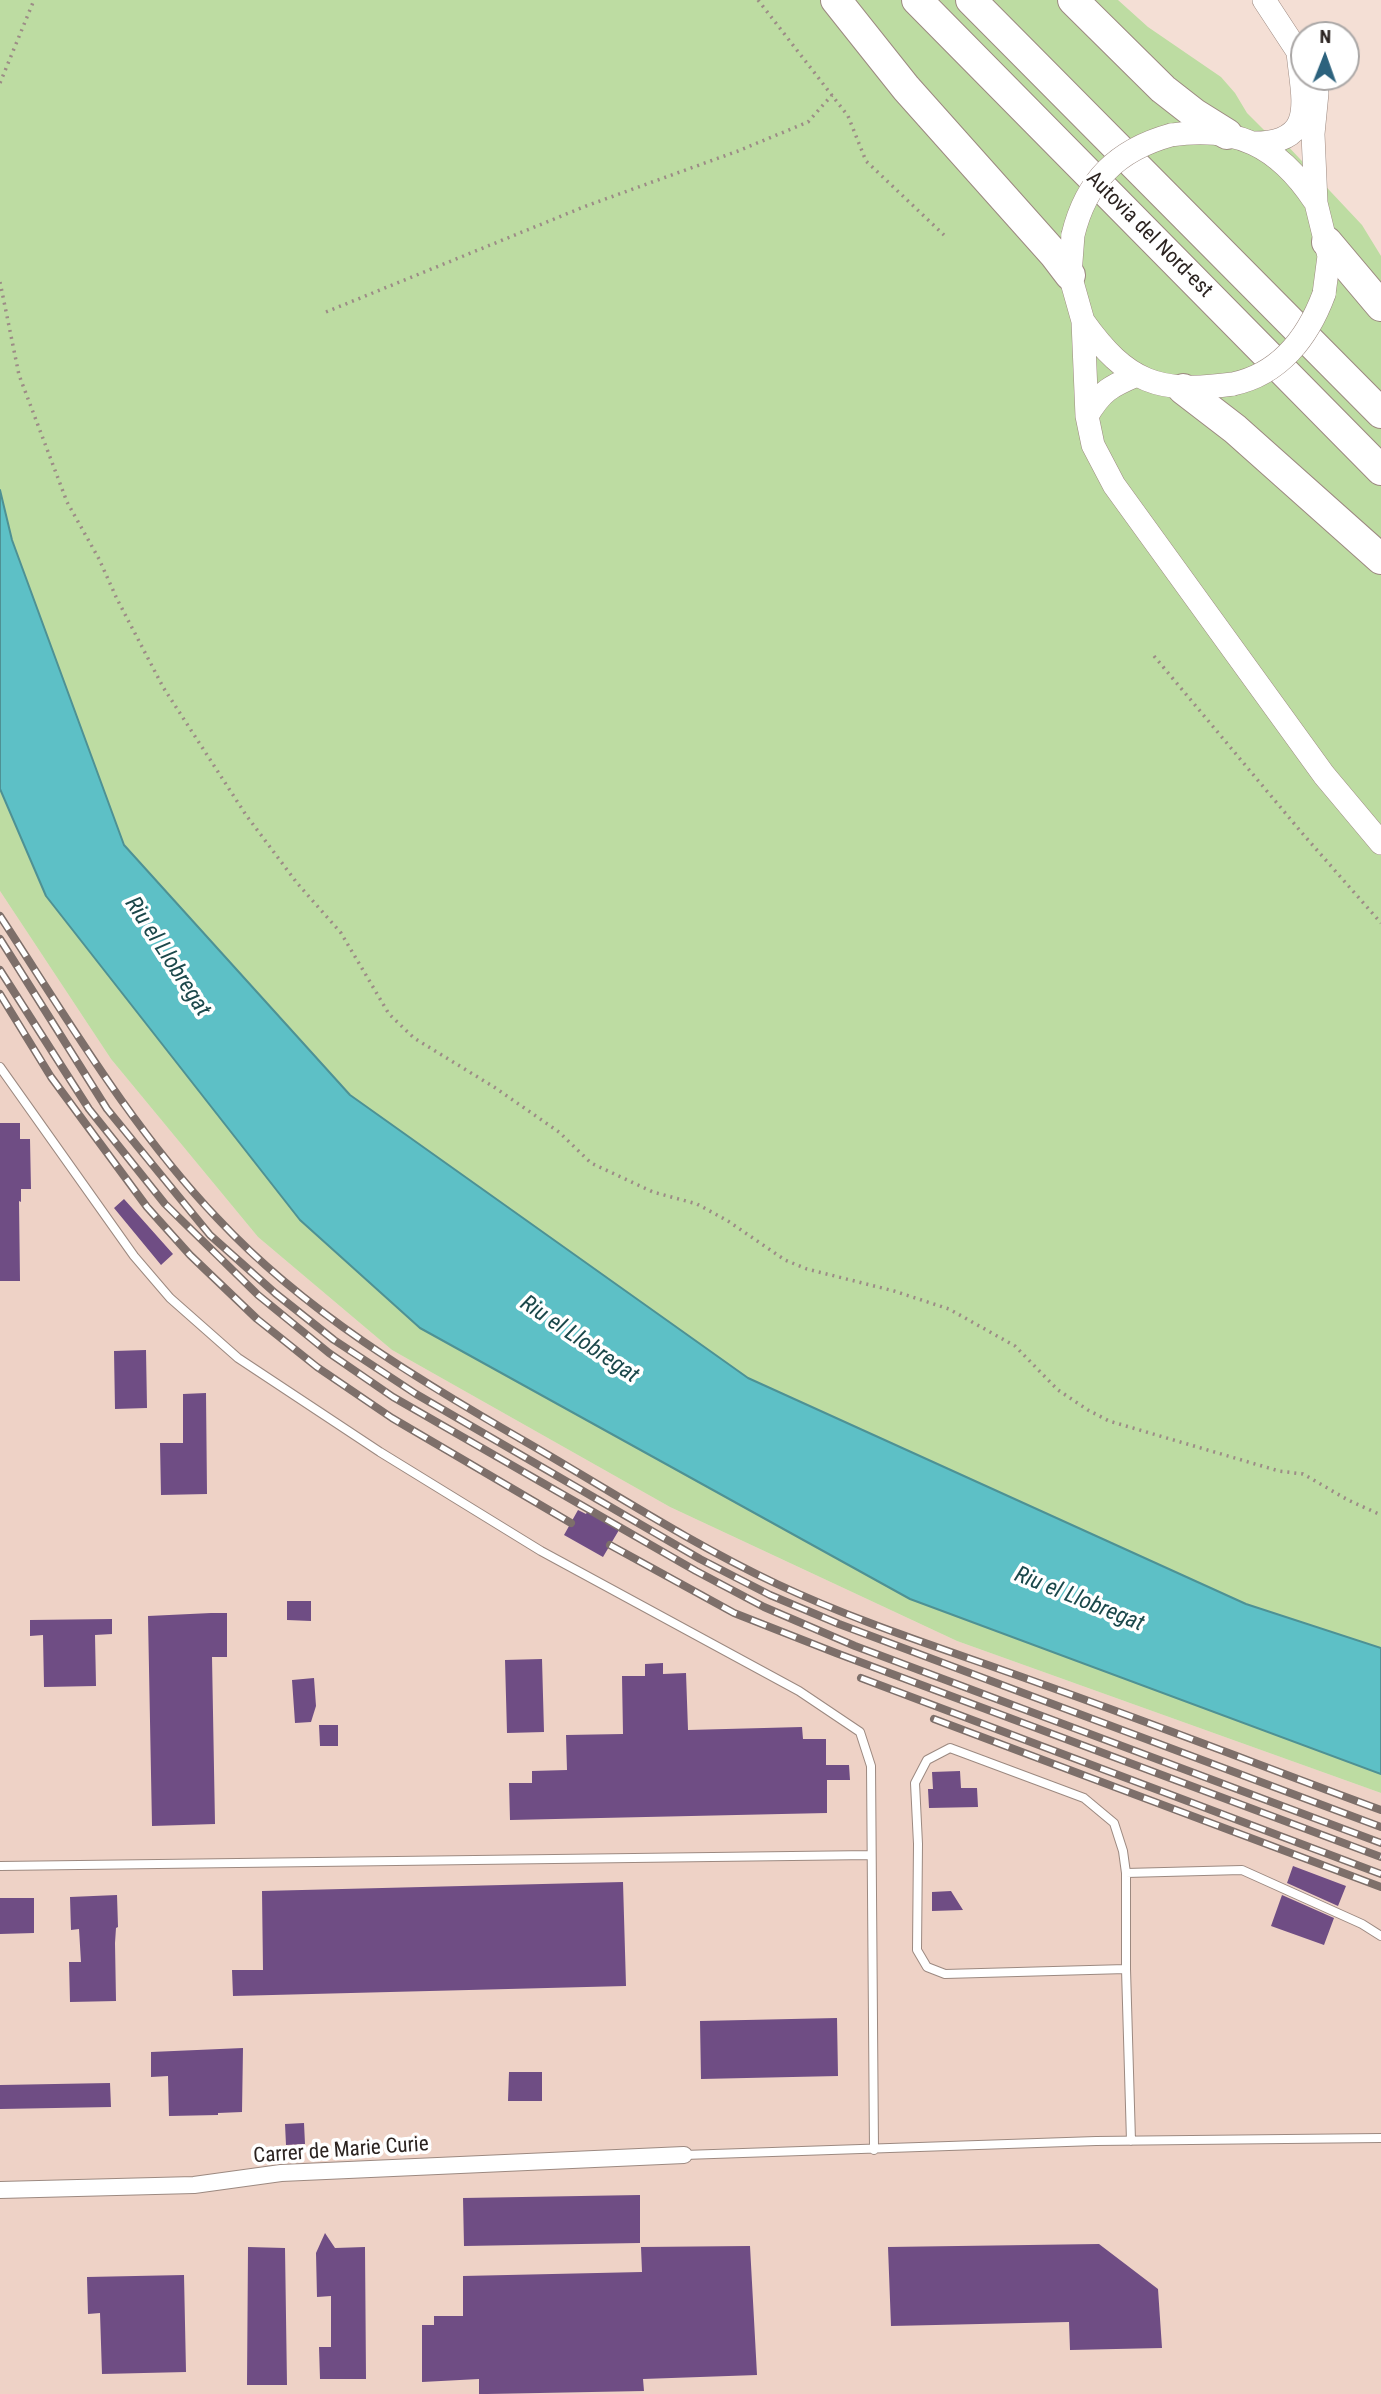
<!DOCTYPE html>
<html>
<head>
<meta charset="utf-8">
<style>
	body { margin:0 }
	#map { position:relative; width:1381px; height:2394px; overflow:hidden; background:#f4dfd5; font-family:"Roboto Condensed",sans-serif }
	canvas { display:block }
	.north { position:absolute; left:1290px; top:21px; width:70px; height:70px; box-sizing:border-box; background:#fff; border:2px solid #aaa7a6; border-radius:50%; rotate:1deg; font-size:19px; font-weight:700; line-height:28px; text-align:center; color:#2b2320 }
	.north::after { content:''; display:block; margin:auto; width:24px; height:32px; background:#2c627d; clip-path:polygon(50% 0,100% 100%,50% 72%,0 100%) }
</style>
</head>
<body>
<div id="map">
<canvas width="1381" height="2394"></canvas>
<div class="north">N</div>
</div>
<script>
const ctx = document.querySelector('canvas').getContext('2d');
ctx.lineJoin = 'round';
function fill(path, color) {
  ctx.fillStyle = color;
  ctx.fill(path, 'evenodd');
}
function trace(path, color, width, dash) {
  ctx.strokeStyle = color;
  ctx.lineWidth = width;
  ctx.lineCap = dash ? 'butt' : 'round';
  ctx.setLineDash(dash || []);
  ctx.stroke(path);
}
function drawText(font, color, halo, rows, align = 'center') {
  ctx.font = font + ' "Roboto Condensed",sans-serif';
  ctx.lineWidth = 7;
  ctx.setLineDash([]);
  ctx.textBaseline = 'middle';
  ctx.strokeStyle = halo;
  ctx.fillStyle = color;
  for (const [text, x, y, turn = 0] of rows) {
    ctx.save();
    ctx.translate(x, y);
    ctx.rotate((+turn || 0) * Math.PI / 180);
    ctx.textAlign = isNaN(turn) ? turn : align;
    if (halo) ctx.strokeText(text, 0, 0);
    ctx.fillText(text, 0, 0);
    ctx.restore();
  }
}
fill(new Path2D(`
	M0,891L111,1059L258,1237L392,1350L670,1507L957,1641L1381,1793V2394H0Z`), '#eed2c6');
fill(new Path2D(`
	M0,0H1118L1148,27L1221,77L1235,93L1247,113L1264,130L1284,142L1362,225L1381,256V1648L1246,1604L748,1378L350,1095L124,845L12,540L0,490Z
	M0,789L46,896L910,1599L1381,1774V1793L957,1641L670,1507L392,1350L258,1237L111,1059L0,891Z`), '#bddca2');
const water = new Path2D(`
	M0,490L12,540L124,845L350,1095L748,1378L1246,1604L1381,1648V1774L910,1599L420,1328L300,1220L46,896L0,789Z`);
fill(water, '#5dc0c6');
trace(water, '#4e9194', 2);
fill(new Path2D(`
	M0,1123H20V1139H30L31,1189H21V1202L19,1201L20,1281H0Z
	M124,1199L173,1254L161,1265L114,1208Z
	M146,1350L147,1408L115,1409L114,1351Z
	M206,1393L207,1494L161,1495L160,1443H183V1394Z
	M578,1510L586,1514L587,1512L619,1530L603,1557L564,1535Z
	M287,1601H311V1621L287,1620Z
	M211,1613H227V1657H212L215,1824L152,1826L148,1616Z
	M112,1619V1634L95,1635L96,1686L44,1687L43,1635L30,1636V1620Z
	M542,1659L544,1732L507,1733L505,1660Z
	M663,1663V1674L686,1673L688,1730L802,1727L803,1739H826V1765H849L850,1780H827V1813L510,1820L509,1783H532V1771L567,1770L566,1735L623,1734L622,1676H645V1664Z
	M314,1678L316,1706L311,1722L295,1723L292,1680Z
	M319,1725H338V1746H320Z
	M960,1771L961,1788H977L978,1807L929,1808L928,1789H933L932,1772Z
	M1293,1866L1346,1886L1338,1906L1287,1883Z
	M623,1882L626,1986L233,1996L232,1970H263L262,1891Z
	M951,1891L963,1910L932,1911V1892Z
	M117,1895L118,1927L116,1928L115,1943L116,2001L70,2002L69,1962H81L79,1929L71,1930L70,1897Z
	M1282,1895L1334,1918L1324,1945L1271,1926Z
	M0,1898H34V1933L0,1934Z
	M837,2018L838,2076L701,2079L700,2021Z
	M243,2048L242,2112L218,2113V2115L169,2116L168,2076L151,2077V2052Z
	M509,2072H542V2101H508Z
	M110,2083L111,2107L0,2109V2085Z
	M304,2123L305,2144L286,2145L285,2124Z
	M640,2195V2243L464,2246L463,2198Z
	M325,2233L335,2248L365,2247L366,2379H320L319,2347H331V2296L317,2297L316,2253Z
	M1099,2244L1158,2289L1162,2348L1070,2350L1069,2322L891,2326L888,2247Z
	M750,2246L757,2375L643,2379L644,2391L487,2394H479V2379L422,2382V2325H434V2316H463V2276L642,2272L641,2247Z
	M248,2247L285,2248L287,2385H247Z
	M184,2275L186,2372L102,2374L100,2313L88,2314L87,2277Z`), '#6f4d84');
const lane = new Path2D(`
	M0,1067L134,1256L170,1298L238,1358L380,1452L541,1551L799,1691L860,1732L871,1766L874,2150
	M0,1866L871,1855
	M1126,1873V1969L1131,2141
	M1126,1969L945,1974L927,1967L917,1950L918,1844L915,1783L927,1760L950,1748L1084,1798L1114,1823L1123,1851L1126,1873L1242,1870L1362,1924L1381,1936
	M684,2155L1096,2141L1381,2138`);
const street = new Path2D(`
	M0,2190L194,2185L281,2173L684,2155`);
const secondary = new Path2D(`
	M1264,0L1304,61
	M1313,77L1317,93L1313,134L1316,203L1329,256L1324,294
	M1171,135C1236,125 1278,146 1314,200
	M1252,143C1319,144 1302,98 1298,52
	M1073,235L1070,275L1083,321L1087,416L1093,445L1114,485L1324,775L1381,843
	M1083,321C1127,383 1159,394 1233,384
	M1087,416C1101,391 1111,386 1137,375`);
const highway = new Path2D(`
	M836,0L906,88L1054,254L1070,275
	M917,0L1381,470
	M971,0L1381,413
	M1073,0L1163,89L1195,114L1227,134
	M1327,242L1381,306
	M1183,389L1235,429L1381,559`);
trace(lane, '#9c8980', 10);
trace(street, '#9c8980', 18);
trace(secondary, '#9c8980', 24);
trace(highway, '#9c8980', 32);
trace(new Path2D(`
	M758,0L848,116L866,161L944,235
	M0,83L34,0
	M0,282L19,375L67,502L99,559L117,599L163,687L246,815L297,883L341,933L389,1014L414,1038L494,1087L559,1132L591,1163L653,1192L697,1204L728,1221L785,1260L807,1269L894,1291L949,1309L1015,1346L1058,1390L1088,1410L1109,1421L1279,1471L1303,1474L1348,1500L1381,1515
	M326,312L586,206L738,151L808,122L832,95
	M1154,656L1302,833L1381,923`), '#9c8c86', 3.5, [2, 5]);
trace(lane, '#fff', 8);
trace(street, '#fff', 16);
trace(secondary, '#fff', 23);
trace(highway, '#fff', 30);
const rail = new Path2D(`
	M0,916C68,1020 132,1129 218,1219C305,1312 417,1379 526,1442C609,1490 690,1543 777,1584C864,1625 957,1653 1047,1686C1159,1726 1270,1769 1381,1810
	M0,939L107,1109L210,1235L275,1293L334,1340L416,1394L700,1559L770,1595L839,1624L1381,1827
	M0,970L89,1109L165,1204L258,1295L329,1353L393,1397L696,1571L764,1607L855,1646L1381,1843
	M0,994L51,1077L147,1207L190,1255L257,1319L317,1367L392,1418L571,1523
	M610,1545L734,1613L836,1653L1381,1857
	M861,1678L1381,1874
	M934,1719L1381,1887`);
trace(rail, '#7d6f6a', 8);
trace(rail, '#fff', 5, [16]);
const secondaryBridge = new Path2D(`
	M1073,235C1086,181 1117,150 1171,135
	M1233,384C1280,374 1308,337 1324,294`);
trace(secondaryBridge, '#9c8980', 24, []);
trace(secondaryBridge, '#fff', 23);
drawText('21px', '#2b2320', '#fff', [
	["Autovia del Nord-est",1149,235,45],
	["Carrer de Marie Curie",341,2151,-4]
]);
drawText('italic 23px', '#1b484b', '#fff', [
	["Riu el Llobregat",167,957,57],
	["Riu el Llobregat",579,1340,34],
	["Riu el Llobregat",1079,1600,22]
]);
</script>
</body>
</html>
